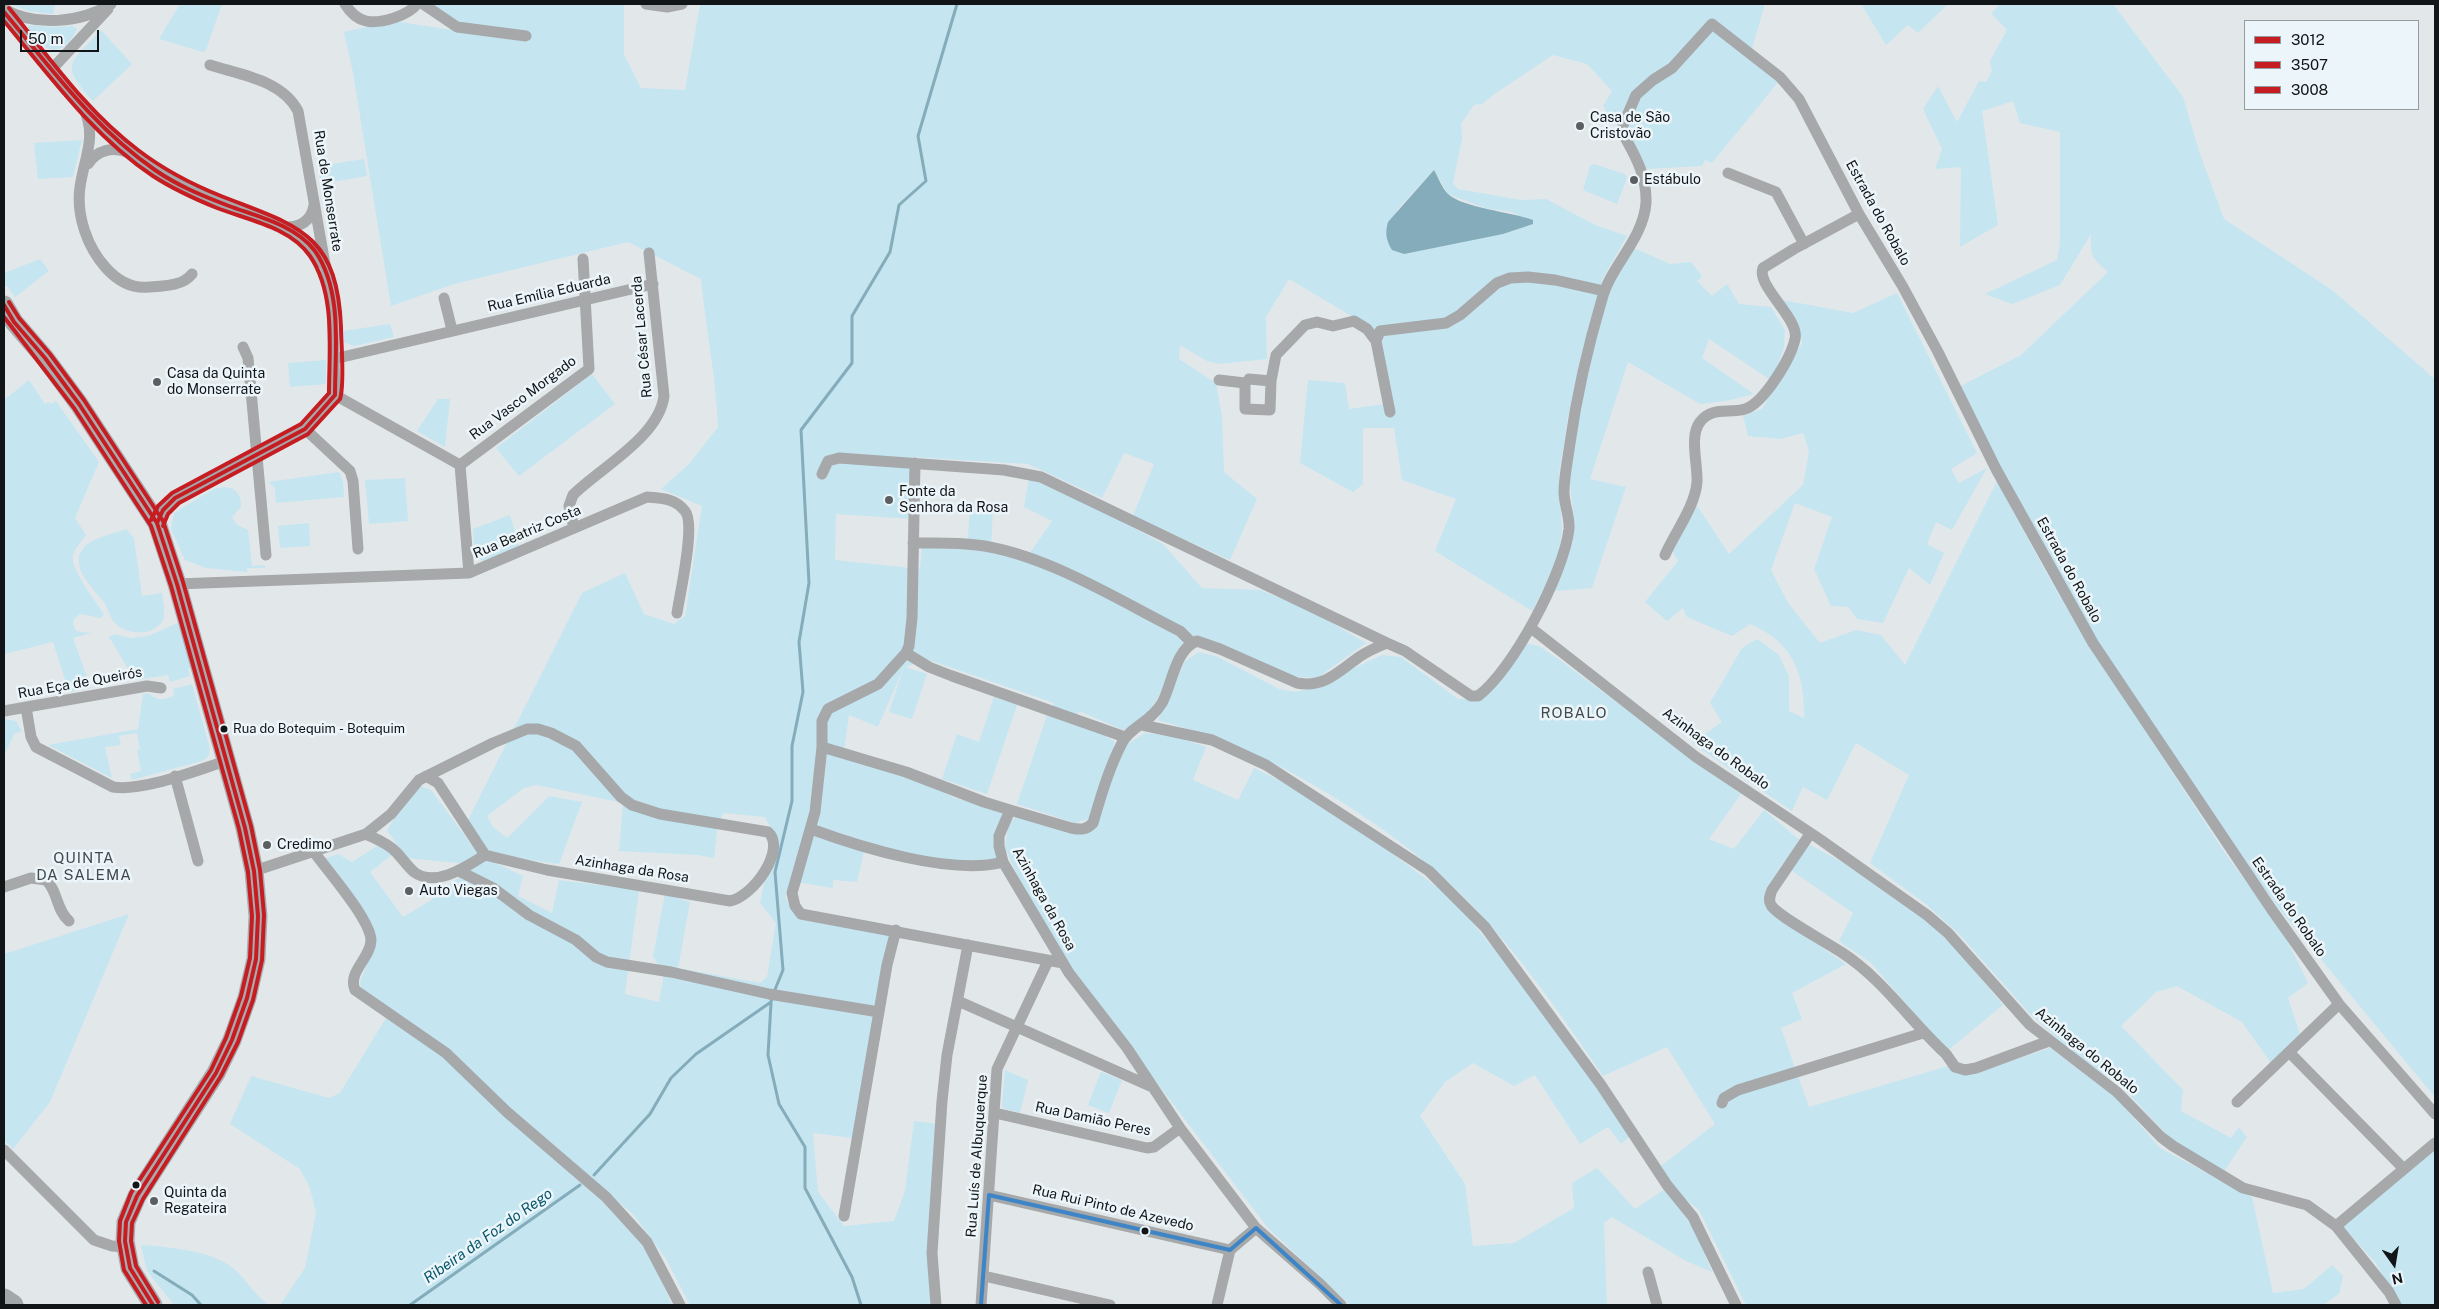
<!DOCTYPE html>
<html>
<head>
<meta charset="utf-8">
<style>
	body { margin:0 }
	#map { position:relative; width:2439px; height:1309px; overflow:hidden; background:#e2e8ea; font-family:"Public Sans",sans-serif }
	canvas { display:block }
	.frame { position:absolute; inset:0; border:5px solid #121517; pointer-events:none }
	.legend { position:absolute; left:2244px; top:20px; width:175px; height:90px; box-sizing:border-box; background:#ecf6fa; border:1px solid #959c9f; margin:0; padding:6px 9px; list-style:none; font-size:15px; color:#121517 }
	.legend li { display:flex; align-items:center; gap:10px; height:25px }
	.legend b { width:25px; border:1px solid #959c9f }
	.north { position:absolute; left:2369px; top:1239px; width:50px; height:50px; -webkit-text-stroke:4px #ecf6fa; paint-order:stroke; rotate:167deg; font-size:14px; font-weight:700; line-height:20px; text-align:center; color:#121517 }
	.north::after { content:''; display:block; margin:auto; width:18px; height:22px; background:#121517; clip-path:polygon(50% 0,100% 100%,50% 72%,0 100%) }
	.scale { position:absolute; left:20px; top:30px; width:79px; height:22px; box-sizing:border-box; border:2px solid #121517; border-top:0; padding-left:6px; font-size:15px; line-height:18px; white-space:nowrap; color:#121517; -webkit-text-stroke:4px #ecf6fa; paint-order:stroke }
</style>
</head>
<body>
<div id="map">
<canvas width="2439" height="1309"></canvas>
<div class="frame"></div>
<ul class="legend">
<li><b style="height:6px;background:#c61d23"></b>3012</li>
<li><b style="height:6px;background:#c61d23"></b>3507</li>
<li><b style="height:6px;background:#c61d23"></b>3008</li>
</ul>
<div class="north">N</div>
<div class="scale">50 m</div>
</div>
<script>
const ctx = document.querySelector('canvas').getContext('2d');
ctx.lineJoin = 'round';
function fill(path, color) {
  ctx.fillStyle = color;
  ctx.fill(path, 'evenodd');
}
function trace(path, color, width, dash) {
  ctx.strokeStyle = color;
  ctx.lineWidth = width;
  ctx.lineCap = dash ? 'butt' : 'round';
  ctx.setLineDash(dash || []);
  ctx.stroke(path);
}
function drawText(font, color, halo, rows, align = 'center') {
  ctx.font = font + ' "Public Sans",sans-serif';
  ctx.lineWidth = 5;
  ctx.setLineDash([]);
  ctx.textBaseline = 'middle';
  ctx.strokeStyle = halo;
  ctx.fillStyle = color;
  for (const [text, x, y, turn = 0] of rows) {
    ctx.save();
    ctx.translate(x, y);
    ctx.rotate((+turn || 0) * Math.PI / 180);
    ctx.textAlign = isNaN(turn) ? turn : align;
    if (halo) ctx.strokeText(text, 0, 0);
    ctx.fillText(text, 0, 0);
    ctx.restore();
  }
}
fill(new Path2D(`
	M9,4H55L53,14L29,11Z
	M180,4H222L206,50L203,52L159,39Z
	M432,4H624V54L641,88L685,90L700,5L704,4H1765L1752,49L1779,81L1712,163L1705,160L1702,166L1647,169L1614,118L1611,120L1603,106L1612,91L1587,64L1553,55L1493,95L1482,104L1474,105L1461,124L1462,139L1453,183L1458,189L1521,200L1546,199L1595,225L1627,236L1603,278L1588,328L1568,417L1559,474L1562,530L1558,561L1532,611L1435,551L1456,499L1402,480L1394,428H1363V484L1353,492L1300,463L1308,380L1345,383L1349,409L1384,404L1372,328L1289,279L1266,317L1267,359L1220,364L1207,361L1180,345L1179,359L1216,383L1222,416L1224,472L1257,499L1230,560L1133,516L1154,464L1124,453L1102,498L1028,464L912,457L911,519L836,514L835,560L920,569L922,546L967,549L970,510L993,508L991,549L1025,560L1052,521L1024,507L1029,478L1056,485L1163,544L1202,588L1260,590L1310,610L1366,643L1317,678L1287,676L1197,643C1192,646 1184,650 1181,654C1161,682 1160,715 1123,730L1079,711L1071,723L1098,731L1115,742L1091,818L1075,823L1017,804L1047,715L1054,703L926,659L905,667L927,674L912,719L889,712L904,667L878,727L849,715L843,757L908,776L955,798L1003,811L993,843L1005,870L865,847L857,882L833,880V888L790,881L785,897L794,914L891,931L853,1138L813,1133L818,1192L844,1226L894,1221L905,1191L914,1121L938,1124L931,1229L940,1305H690L666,1259L633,1214L361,988L360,982L375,943L323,859L338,854L352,862L379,845L393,854L370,872L403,917L430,901L469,869L459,863L406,858L387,830L408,796L420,786L431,790L479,855L523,876L518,896L552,913L559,880L639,890L625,994L659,1002L664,973L653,956L665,894L690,902L678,968L760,983L767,977L776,923L760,903L774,834L765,817L724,813L718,822L714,858L698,855L619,851L623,803L537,785L524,788L487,816L493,827L507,838L549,796L582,802L559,864L493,855L465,826L582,593L625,573L644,614L674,624L685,616L702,506L661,489L689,464L718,427C716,378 706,329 701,279L628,242L454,284L391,306L353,73L344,32L394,21L529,42L531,33L454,22ZM1434,170L1448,194L1485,208L1512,212L1533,224L1503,234L1398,253L1397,210Z
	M1861,4H1948L1918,33L1908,25L1886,45Z
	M1997,4H2113L2183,97L2199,151L2224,219L2332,290L2435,379V1097L2281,911L2143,727L2225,853L2283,932L2308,983L2288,998L2300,1034L2271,1063L2242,1022L2177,986L2156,992L2121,1026L2183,1090L2181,1111L2231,1138L2239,1127L2247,1137L2223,1173L2176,1144L2121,1086L2076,1055L2030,1014L1960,935L1927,905L1870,863L1909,775L1856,743L1827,800L1803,787L1792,811L1692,743L1722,722L1710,703L1742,648L1757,639L1778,654L1789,676V711L1804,718C1805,674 1793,642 1750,624L1732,636L1687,617L1683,608L1667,621L1645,602L1678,561L1672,550L1696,504L1729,554L1803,485L1809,451L1803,433L1780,439L1748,436L1743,416L1762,409L1802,343L1800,331L1782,300L1853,313L1897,293L1977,453L1951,469L1959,483L1987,468L1952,530L1936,522L1927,544L1944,553L1930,585L1909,568L1883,623L1857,619L1848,607L1831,606L1814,569L1832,517L1795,503L1771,570L1788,603L1820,643L1856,630L1881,635L1905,665L1997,481L2068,613L1953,390L2021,355L2108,272C2091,257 2090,255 2091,234L2060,285L2012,304L1985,294L2057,260L2060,244V132L2020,123L2013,101L1982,111L1998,225L1960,247L1961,167L1935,169L1942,149L1923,109L1938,86L1957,122L1979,81L1986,82L1992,71L1990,61L2007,30L1991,13L1998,6Z
	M29,25L52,27L72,26L77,29C61,60 46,52 27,31Z
	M101,30L132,64L93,101C59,63 70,64 101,30Z
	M82,140L73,177L38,179L34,143Z
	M364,159L367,176L321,184L318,166Z
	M1594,164L1625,174L1627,178L1617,204L1583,190L1590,166Z
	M1634,248L1670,264L1691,262L1702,276L1697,281L1712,296L1727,284L1739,304L1771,307L1785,330L1784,347L1772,381L1709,339L1702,358L1754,394L1726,401L1700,404L1628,362L1590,479L1626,487L1592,588L1555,591L1575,529L1569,475L1588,363L1612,283Z
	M40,259L49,271L15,297L7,286H4V273Z
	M390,324L394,337L354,346L344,342L343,331Z
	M326,360V384L290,387L288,363Z
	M592,374L615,404L519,476L496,448Z
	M29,380L45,404L49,402L51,404L56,401L99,462L75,518L86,535C82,541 75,548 73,555C70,569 96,602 104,614L101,618L80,614L74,619L73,624L76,631L91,633L73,638L91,688L69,692L53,642L4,654V400Z
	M438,399H450L445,447L417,431Z
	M339,472L343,482L344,497L276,503L275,488L268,482Z
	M405,478L408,521L369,524L365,480Z
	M224,487C237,488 241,495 241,507L232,517L237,525L248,530L252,566L265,565V568H247V572L206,568L185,560L171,529L174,513L214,489Z
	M510,515L519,546L483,561L475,558L473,529Z
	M309,523L310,546L280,548L278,526Z
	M126,529L134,538L142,596L162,593C163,601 166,613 163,620C154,637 127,635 115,623C109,617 108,606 102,600C93,588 70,567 82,550C89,538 114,534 126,529Z
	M178,623L193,667L188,668L190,676L170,682L168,675L135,680L109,637L114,634L131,638L148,636Z
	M1525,643L1539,646L1561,661L1741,794L1709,839L1734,849L1764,810L1797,838L1842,862L1928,922L1958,951L2003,1005L1947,1051L1871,963L1839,941L1853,913L1782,864L1768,888L1787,923L1846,964L1792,993L1802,1019L1781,1028L1809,1107L1948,1066L1999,1065L2050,1048L2117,1098L2160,1148L2252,1197L2273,1293L2304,1289L2332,1265L2343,1276L2339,1294L2323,1305H1746L1699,1210L1674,1190L1661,1166L1715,1124L1667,1047L1603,1076C1562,1016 1520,955 1469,902C1411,842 1314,779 1237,746C1212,735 1184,728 1158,720L1185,661L1199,652L1216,656L1279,689L1295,692L1323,686L1350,670L1382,655L1401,657L1458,699H1476Z
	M192,684L210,749L208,757L202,761L132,780L130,774L141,771L137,750L140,749L137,733L119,736L121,745L105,747L112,778L48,745L138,729L143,694L148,693C158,701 162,700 174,696L173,689Z
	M994,697L1017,705L987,794L942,779L957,734L979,742Z
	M4,719L16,721L22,732L15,733L4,755Z
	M1145,733L1175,736L1206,747L1193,780L1238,800L1254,768L1289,785L1367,835L1453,899L1541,1006L1630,1136L1621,1144L1608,1127L1580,1144L1535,1075L1514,1086L1473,1063L1445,1082L1420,1116L1465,1184L1473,1246L1514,1243L1574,1208L1572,1183L1597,1168L1635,1209L1665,1189L1694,1229L1712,1272L1686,1261L1612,1217L1604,1223L1607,1305H1350L1268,1228L1082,985L1023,888L1005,848L1009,822L1017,816L1090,832L1126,745Z
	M129,914L50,1102L13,1149L4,1140V954Z
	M386,1018L441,1054L598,1197L648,1250L672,1305H280L305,1268L316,1213L310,1188L300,1169L230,1124L251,1076L329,1098L340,1093Z
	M1005,1070L1028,1080L1020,1113L1005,1109L1002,1106Z
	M1101,1072L1122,1080L1109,1113L1088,1105Z
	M2435,1146V1305H2400L2375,1262L2343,1227Z
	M141,1245C168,1247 212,1250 234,1269C247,1280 254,1295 269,1305H174L147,1271Z`), '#c5e5f1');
fill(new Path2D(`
	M1434,170C1438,177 1442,188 1448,194C1463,208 1512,212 1533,220V224L1503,234L1404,254L1392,250C1386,240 1385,233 1388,222Z`), '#84acba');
trace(new Path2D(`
	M774,992L783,970L775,872L792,801V746L803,692L799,642L809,583L801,430L852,363V316L890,252L899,205L926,181L918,136L957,4
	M771,1003L768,1055L779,1104L805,1147V1188L852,1277L861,1305
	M594,1175L650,1114L671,1078L696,1054L771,1002L772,998
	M154,1271L192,1295L201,1305
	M410,1305L580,1185`), '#84acba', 3);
trace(new Path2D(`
	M345,4C350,12 357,19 366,21C380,24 408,16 417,4
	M423,4L457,27L526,36
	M646,4L667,7L682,4
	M4,9C35,27 81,23 111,4
	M4,12C51,67 95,132 157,171C199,198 248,210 293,232L308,243L323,264
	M52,69L108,9
	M84,109C97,138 84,158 80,187C76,215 87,247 106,268C117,280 132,289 149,287C163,286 183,286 192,274
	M88,164C97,150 113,146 129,153
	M1728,173L1776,192L1804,244
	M285,227C299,228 312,221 314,205
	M444,298L452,330
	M243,347L248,358L266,555
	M334,359L653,284
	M1219,380L1245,383V409L1270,410L1271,381L1249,379
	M1271,381L1276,355L1305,325L1317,322L1333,326L1354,321L1367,329L1376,341
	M335,395L460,465
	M1390,412L1376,341L1380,331L1446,323L1460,315L1497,283L1510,278L1528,277L1555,280L1604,291
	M305,429L350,471L353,481L358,549
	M915,463L912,618L909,646L906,653L878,684L828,709L822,721V747L906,772L984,802L1010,810
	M460,465L589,369L583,259
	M460,465L469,573
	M822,474L828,461L839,458L1004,470L1041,477L1387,643
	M157,523L163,510L175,498L305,429L335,395L332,291L326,270L298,111C282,80 241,75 210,65
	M574,528L569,506L573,495C600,468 659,437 664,396L649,253
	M913,543C934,543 956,542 977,545C1044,553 1120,601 1180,631L1192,643
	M1665,555C1675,532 1695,507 1697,482C1698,465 1689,436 1700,422C1712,406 1729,414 1745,409C1764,403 1791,358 1795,339C1800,319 1756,286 1763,268L1794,249L1859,214
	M177,584L469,573L647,497C661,498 675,498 685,511C696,524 680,593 677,613
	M1531,628L1696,757L1818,838L1927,915L1948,933L2030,1025L2117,1092L2161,1137L2173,1146L2243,1188L2307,1205L2336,1226L2389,1292L2396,1305
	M906,653L929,667L952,676L1125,737
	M26,707L31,737L36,747L113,787C142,792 197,770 226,761
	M4,711L147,686L161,688
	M1142,725L1212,740L1266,765L1429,871L1485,927L1601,1085L1667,1185L1693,1217L1736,1305
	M822,747L815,812L792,893L795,906L801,914L1063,963
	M175,776L198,861
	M811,829C860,847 952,876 1003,862
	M366,834C376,839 388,843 396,852C402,858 407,866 414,872C435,888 466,867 485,855
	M1810,834L1772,890C1770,895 1768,900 1771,905C1777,916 1828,943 1841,952C1882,978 1911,1022 1946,1054L1955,1067L1965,1070L1976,1068L2049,1041
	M314,852C327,870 370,919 371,940C371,958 347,972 355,990L446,1053L507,1112L606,1197L647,1242L680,1305
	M254,871L366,834L391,814L419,780L493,743L527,729H538L551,733L576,746L621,797L632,805L660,814L768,832C787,849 753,897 730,901L547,870L485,855L438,783L426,776
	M459,871L493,888L529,915L576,940L596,957L607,962L671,972L769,994L879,1012
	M4,887L31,878L46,880C58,891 56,910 69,921
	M958,1001L1150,1086
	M2289,1052L2404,1169
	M2237,1102L2339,1004
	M1722,1103L1724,1098L1738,1090L1923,1033
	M995,1113L1147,1148L1154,1147L1180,1128
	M4,1150L94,1240L112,1246L126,1247
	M989,1195L1230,1250
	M844,1216L887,965L896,930
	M2336,1226L2435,1143
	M1648,1272L1657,1305
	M984,1276L1110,1305
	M936,1305L932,1253L942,1101L947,1055L968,945
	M981,1305L997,1069L1048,961
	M1217,1305L1230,1250L1256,1228
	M1341,1305L1320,1284L1256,1228L1180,1128L1127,1048L1069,973L1003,862L999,846V836L1010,810L1071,828C1081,830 1086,830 1093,823C1101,796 1109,768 1122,743C1131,726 1150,723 1162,703C1172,685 1175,649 1197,641L1220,649L1297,683C1324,688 1338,672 1359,657C1368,651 1377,647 1387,643L1405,651L1471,696H1478C1513,670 1564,573 1569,529C1570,517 1564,504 1564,492C1564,476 1568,459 1570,443C1577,394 1588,346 1602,299C1611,265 1643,240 1646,203C1647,174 1634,154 1621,130L1636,95L1653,80L1672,68L1712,24L1780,77L1799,99L1859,214L1903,287L1938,352L1996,469L2093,643L2272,910L2339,1004L2435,1114`), '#a6a8a9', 11);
trace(new Path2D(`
	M4,305L14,322L45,358L79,404L157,523L177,584L245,828L254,871L258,916L256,959L247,998L232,1040L216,1073L137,1196L126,1222L125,1241L130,1268L153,1305`), '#a8acae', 19);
trace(new Path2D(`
	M4,1299L13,1305`), '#a2a7a9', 21);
trace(new Path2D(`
	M4,12C51,68 94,128 155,170C178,186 203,196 229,206C259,217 295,225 315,251C343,291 335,350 335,395L305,429L175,498L163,510L157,523
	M4,305L14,322L45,358L79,404L157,523L177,584L245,828L254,871L258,916L256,959L247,998L232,1040L216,1073L137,1196L126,1222L125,1241L130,1268L153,1305`), '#c61d23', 4);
trace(new Path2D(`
	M4,21C50,76 93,136 153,176C173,189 195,199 217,208C248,220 290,227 310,256C336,294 329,349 329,393L301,424L172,493L158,506L151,520
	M4,317L74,408L151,526L171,586L239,829L248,872L252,916L250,958L241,996L226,1038L211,1070L131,1193L120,1221L119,1241L124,1270L146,1305`), '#c61d23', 4);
trace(new Path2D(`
	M9,8C49,57 87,112 138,150C164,170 191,184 221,196C297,226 337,232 341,327C341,344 345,384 340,399L308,434L179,503L168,514L163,526
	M9,302L19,318L50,354L84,400L163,521L183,582L251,826L260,870L264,915L262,960L253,1000L238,1042L221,1076L143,1199L132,1223L131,1241L136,1266L158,1302`), '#c61d23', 4);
trace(new Path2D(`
	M981,1305L989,1195L1230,1250L1256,1228L1341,1305`), '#3d85c6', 4);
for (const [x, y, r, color] of [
	[1580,126,5,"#5b5f61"],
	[1634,180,5,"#5b5f61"],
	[157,382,5,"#5b5f61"],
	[889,500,5,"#5b5f61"],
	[224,729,4.5,"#121517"],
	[267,845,5,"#5b5f61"],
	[409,891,5,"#5b5f61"],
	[136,1185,4.5,"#121517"],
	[154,1201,5,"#5b5f61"],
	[1145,1231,4.5,"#121517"]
]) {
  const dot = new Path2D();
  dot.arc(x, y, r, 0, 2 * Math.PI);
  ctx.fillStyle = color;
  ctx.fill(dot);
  trace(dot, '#ecf6fa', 2);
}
drawText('13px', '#121517', '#ecf6fa', [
	["Rua do Botequim - Botequim",233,729]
], 'left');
drawText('14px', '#121517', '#ecf6fa', [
	["Casa de São",1590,118],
	["Cristovão",1590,134],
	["Estábulo",1644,180],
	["Casa da Quinta",167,374],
	["do Monserrate",167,390],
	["Fonte da",899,492],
	["Senhora da Rosa",899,508],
	["Credimo",277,845],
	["Auto Viegas",419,891],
	["Quinta da",164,1193],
	["Regateira",164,1209]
], 'left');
drawText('14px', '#121517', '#ecf6fa', [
	["Rua de Monserrate",328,191,81],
	["Estrada do Robalo",1878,213,61],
	["Rua Emília Eduarda",549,293,-13],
	["Rua César Lacerda",642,337,-95],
	["Rua Vasco Morgado",523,398,-37],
	["Rua Beatriz Costa",527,532,-23],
	["Estrada do Robalo",2069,570,61],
	["Rua Eça de Queirós",80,683,-10],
	["Azinhaga do Robalo",1716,749,36],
	["Azinhaga da Rosa",632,869,9],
	["Azinhaga da Rosa",1044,899,61],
	["Estrada do Robalo",2289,907,55],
	["Azinhaga do Robalo",2087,1051,39],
	["Rua Damião Peres",1093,1119,12],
	["Rua Luís de Albuquerque",977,1156,-86],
	["Rua Rui Pinto de Azevedo",1113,1208,13]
]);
ctx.letterSpacing = '1px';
drawText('15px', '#424a4d', '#ecf6fa', [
	["ROBALO",1574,713],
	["QUINTA",84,858],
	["DA SALEMA",84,875]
]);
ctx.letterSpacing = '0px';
drawText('italic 15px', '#07566b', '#ecf6fa', [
	["Ribeira da Foz do Rego",488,1236,-35]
]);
</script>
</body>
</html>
